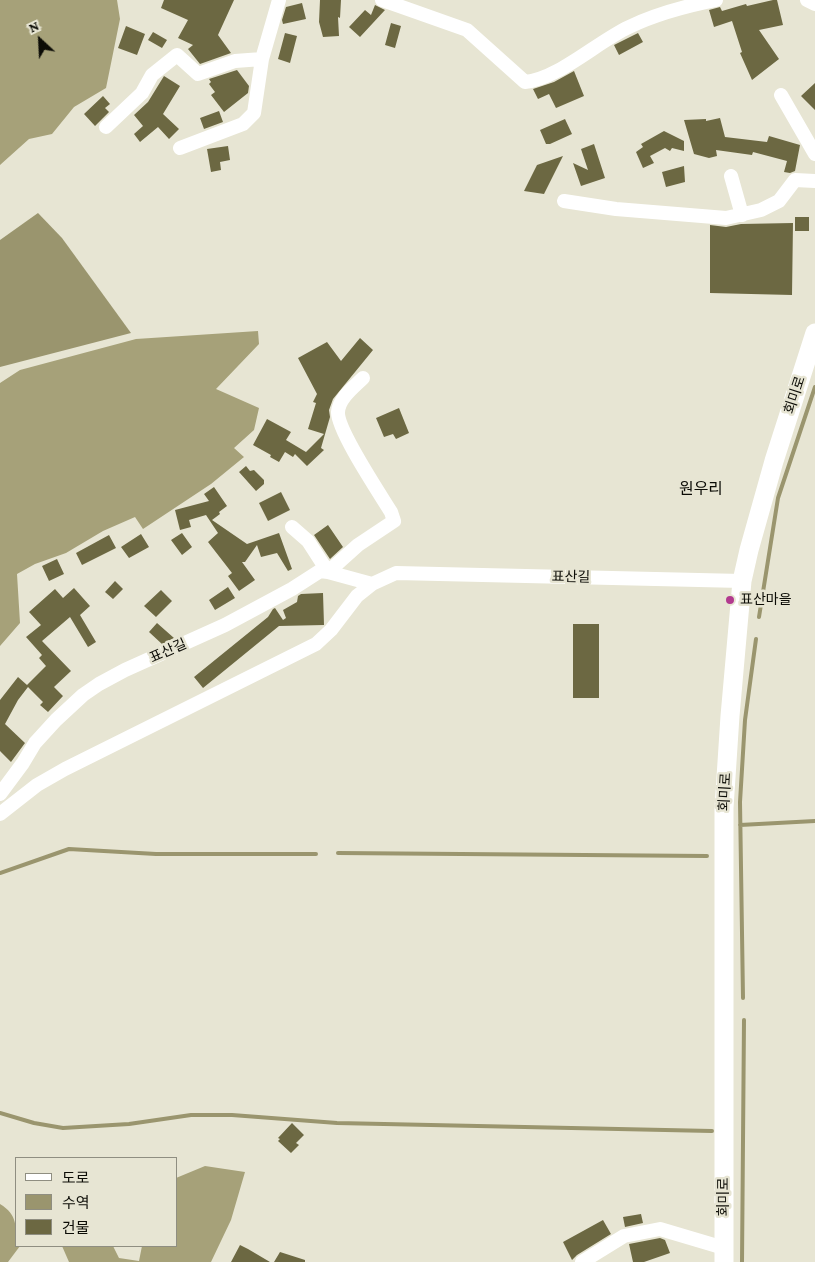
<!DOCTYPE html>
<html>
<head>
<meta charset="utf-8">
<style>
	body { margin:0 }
	#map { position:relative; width:815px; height:1262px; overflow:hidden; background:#e7e5d3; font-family:"Crimson Pro","Noto Sans KR",serif }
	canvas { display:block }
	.legend { position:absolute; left:15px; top:1157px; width:162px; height:90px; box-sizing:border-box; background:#e7e5d3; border:1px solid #8f8e81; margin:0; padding:6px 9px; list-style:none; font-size:15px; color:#0c0c06 }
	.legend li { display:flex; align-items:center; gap:10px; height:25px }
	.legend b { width:25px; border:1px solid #8f8e81 }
	.north { position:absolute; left:15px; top:15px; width:50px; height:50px; -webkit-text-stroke:4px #e7e5d3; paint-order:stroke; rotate:335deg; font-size:14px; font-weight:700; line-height:20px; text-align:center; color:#0c0c06 }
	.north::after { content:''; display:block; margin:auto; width:18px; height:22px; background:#0c0c06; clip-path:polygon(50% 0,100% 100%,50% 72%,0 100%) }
</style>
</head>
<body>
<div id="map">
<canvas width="815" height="1262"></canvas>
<ul class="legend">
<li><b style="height:6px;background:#fff"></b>도로</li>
<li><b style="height:14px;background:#9a956e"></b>수역</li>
<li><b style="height:14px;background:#6c6842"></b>건물</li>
</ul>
<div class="north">N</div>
</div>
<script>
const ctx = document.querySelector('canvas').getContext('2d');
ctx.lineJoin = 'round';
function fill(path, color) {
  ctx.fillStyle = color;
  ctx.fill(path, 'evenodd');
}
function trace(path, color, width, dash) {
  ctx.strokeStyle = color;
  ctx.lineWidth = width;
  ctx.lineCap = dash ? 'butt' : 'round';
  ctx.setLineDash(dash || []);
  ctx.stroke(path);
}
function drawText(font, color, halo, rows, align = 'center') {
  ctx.font = font + ' "Crimson Pro","Noto Sans KR",serif';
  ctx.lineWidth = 5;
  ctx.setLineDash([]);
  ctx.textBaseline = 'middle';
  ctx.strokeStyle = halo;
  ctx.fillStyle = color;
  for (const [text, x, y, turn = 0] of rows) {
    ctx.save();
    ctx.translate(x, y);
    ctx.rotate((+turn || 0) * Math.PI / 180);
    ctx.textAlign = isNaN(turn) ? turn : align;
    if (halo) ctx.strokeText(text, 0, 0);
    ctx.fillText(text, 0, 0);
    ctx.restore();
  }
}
fill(new Path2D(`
	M0,0H117L120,19L106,88L74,107L52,134L29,139L0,165Z
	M258,331L259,344L216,389L259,408L254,430L234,448L244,457L211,484L143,529L135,517L103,531L66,553L35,564L17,574L20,623L0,646V383L20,370L136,339Z
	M205,1166L245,1172L231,1220L211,1262H69L62,1246H113L119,1258L139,1261L142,1246H176V1178Z
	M0,1204C18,1215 16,1227 16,1246H20L8,1262H0Z`), '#a6a179');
fill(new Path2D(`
	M38,213L62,238L131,333L0,367V240Z`), '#9a956e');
trace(new Path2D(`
	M759,617L778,498L815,387
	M740,825L815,821
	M338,853L707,856
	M0,873L69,849L156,854H316
	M743,998L740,802L745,720L756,639
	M0,1113L34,1123L63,1128L129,1124L191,1115H232L337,1123L712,1131
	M742,1262L744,1020`), '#9a956e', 4);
fill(new Path2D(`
	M164,0H234L218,35L231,53L200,64L188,49L193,45L178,38L188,20L161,8Z
	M320,0H341L340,18L338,17L339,36L323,37L319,22Z
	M773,0H777L783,25L759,30L779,59L752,80L740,53L742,52L732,21L714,27L709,10L720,7L722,11L746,4L747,6Z
	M302,3L306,19L283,24L282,20L286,7Z
	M375,5L385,10L360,37L349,27L365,10L371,15Z
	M391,23L401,26L395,48L385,45Z
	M126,26L145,34L137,55L118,48Z
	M153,32L167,40L162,48L148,40Z
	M285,33L297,36L290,63L278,59Z
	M638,33L643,42L619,55L614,45Z
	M237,70L249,86L248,93L224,112L211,95L215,92L209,84L211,82L209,79Z
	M574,71L584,96L556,108L549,94L538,99L533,89L554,82Z
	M164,76L180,86L163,114L179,129L169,139L158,127L140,142L134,134L143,126L134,115L148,102Z
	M815,83V110L801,96Z
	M103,96L110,104L105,108L109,112L95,126L84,114Z
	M219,111L223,122L204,129L200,118Z
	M720,118L725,137L767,142L769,136L800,145L795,171L790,173L784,172L787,161L753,152L752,155L716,150L717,156L709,158L694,154L684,120L706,119V121Z
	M565,119L572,134L550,144H546L540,130Z
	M664,131L684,141V151L672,148L670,151L665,148L650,156L654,163L643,168L636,152L643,147L641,144Z
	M594,144L605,178L581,186L573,163L588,170L581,149Z
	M228,146L230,160L220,162L221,170L211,172L207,149Z
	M563,156L544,194L524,191L537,165Z
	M684,166L685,182L666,187L662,172Z
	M795,217H809V231H795Z
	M793,223L792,295L710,293V225L726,227L741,224Z
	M360,338L373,350L333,399L329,410L330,417L321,448L324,450L307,466L295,454L293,457L285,452L279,462L270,457L271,455L253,445L267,419L291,432L286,440L306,452L324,434L308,429L316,403L313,402L317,394L298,358L327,342L341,361Z
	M399,408L409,433L396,439L393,434L384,437L376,418Z
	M246,466L250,471L254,470L264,480V484L256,491L239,472Z
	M214,487L227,506L219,512L220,514L212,520L247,544L279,533L292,569L288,571L277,553L261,557L257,545L245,562H242L255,580L239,591L228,576L232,573L208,542L218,533L206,515L189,520L191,527L180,530L175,510L209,501L204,494Z
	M281,492L290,510L268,521L259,503Z
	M328,525L343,547L330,559L314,535Z
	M182,533L192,547L182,555L171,540Z
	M141,534L149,547L129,558L121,547Z
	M109,535L116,548L82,565L76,553Z
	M57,559L64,574L49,581L42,566Z
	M115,581L123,589L113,599L105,592Z
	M228,587L235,598L215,610L209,600Z
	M74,588L90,606L80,615L96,642L88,647L70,617L42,641L71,671L54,687L63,696L48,712L40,705L43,702L28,687L18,700L5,724L25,743L11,762L0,751V700L18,677L27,685L46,666L39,658L42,655L26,637L41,625L29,612L55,589L63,598Z
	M161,590L172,601L156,617L144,606Z
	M323,593L324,625L279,626L203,688L194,677L268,617L273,609L275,608L283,620L286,618L283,610L297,602L298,596L301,594Z
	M157,623L174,638L162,644L149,632Z
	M573,624H599V698H573Z
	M292,1123L304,1135L296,1143L299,1145L291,1153L278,1141L280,1139L278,1138Z
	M641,1214L643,1223L625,1227L623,1217Z
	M603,1220L611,1234L577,1255L572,1260L563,1242Z
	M660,1238L665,1240L670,1253L644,1262H633L629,1244Z
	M240,1245L248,1249L270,1262H231Z
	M280,1252L305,1260V1262H274Z`), '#6c6842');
trace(new Path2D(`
	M382,0L467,30L525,82C558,79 597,42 629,27C656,14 686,6 716,0
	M807,0L815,4
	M781,95L815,154
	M106,127L142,93L152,75L177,55L198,74L235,61L262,59
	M180,148L243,124L254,113L262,59L279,0
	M731,176L742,215
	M564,201L616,209L726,218L761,210L779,201L795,180L815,181
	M292,527L308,541L328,572L358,545L394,521L391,512C380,494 337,430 338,412C339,398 354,387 363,378
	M0,794L23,763L35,743L56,720L83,695L99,684L125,670L225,625L292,589L320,571L328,572L372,584
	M0,814L37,785L65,769L316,644L331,630L357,596L372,584L396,573L742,581
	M582,1262L624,1236L660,1229L724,1248`), '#fff', 14);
trace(new Path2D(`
	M724,1262V808L730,716L742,581L749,550L774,461L815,333`), '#fff', 19);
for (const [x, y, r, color] of [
	[730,600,5,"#b23a8f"]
]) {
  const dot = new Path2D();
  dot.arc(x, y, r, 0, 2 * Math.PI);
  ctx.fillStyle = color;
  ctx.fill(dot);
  trace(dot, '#e7e5d3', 2);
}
drawText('14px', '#0c0c06', '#e7e5d3', [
	["회미로",795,395,-72],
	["표산길",571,577,1],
	["표산길",168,651,-24],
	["회미로",725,792,-87],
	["회미로",724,1197,-90]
]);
drawText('14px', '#0c0c06', '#e7e5d3', [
	["표산마을",740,600]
], 'left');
drawText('16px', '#0c0c06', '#e7e5d3', [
	["원우리",701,489]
]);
</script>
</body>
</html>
